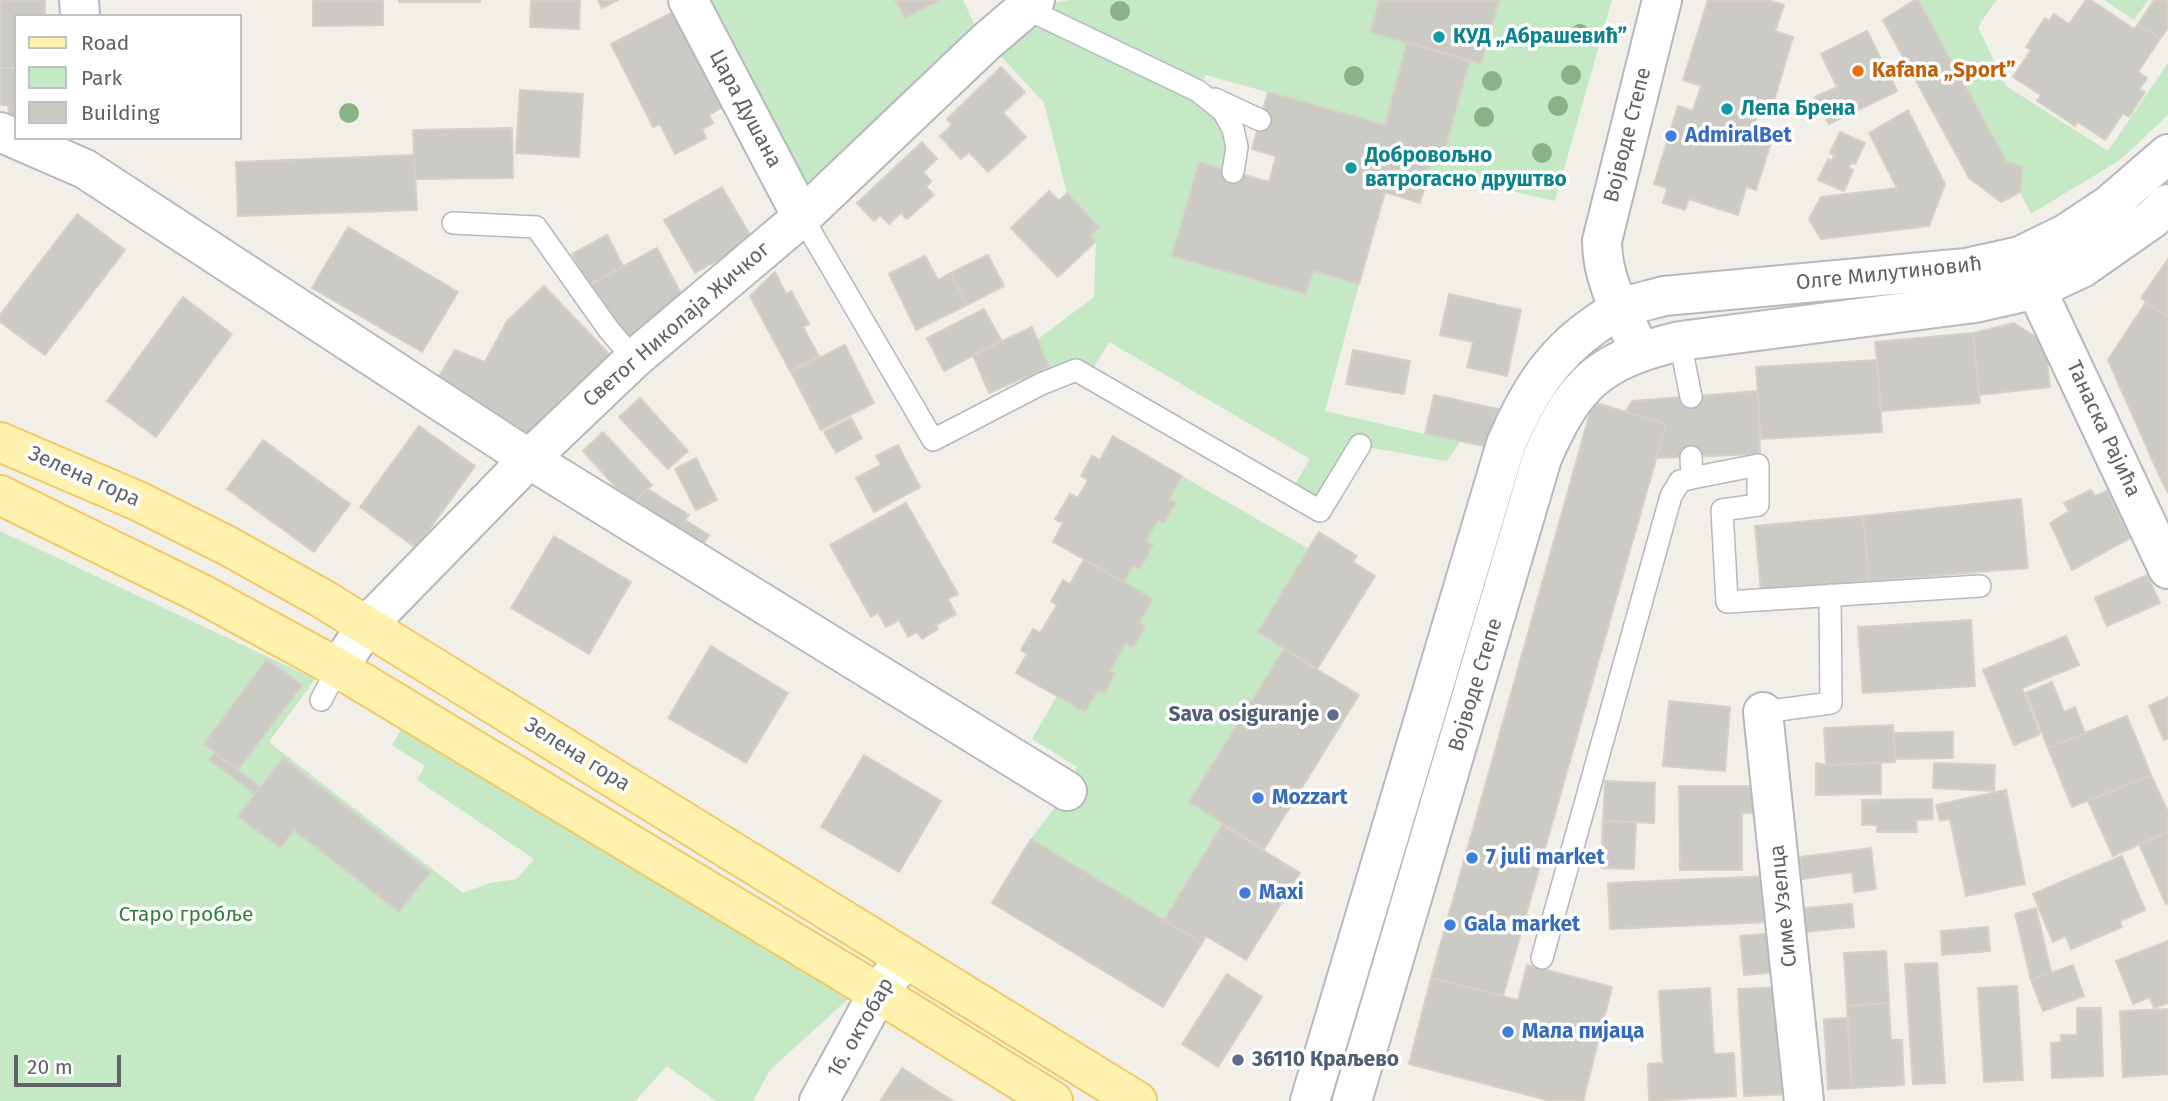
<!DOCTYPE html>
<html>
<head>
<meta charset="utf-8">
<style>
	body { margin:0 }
	#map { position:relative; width:2168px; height:1101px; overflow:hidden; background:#f1efe8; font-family:"Fira Sans",sans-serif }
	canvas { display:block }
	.legend { position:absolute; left:14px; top:14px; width:228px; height:126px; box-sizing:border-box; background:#fff; border:2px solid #bfc1c3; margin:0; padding:9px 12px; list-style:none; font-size:21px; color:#5f6368 }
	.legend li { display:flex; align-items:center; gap:14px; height:35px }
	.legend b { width:35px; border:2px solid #bfc1c3 }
	.scale { position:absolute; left:14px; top:1055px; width:107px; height:32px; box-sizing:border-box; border:4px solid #5f6368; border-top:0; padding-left:9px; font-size:21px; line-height:24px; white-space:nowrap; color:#5f6368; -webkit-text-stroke:5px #fff; paint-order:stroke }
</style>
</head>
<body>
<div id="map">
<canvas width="2168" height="1101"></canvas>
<ul class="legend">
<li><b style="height:9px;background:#fff2af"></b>Road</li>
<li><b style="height:19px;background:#c5e8c5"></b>Park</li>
<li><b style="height:19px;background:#cccac5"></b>Building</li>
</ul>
<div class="scale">20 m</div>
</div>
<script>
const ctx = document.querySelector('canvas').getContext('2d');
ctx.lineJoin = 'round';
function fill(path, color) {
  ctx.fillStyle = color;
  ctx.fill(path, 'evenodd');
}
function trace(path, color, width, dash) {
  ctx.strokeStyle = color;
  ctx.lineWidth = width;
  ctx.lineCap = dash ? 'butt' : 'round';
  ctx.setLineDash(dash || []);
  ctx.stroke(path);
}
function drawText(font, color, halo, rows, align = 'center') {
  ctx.font = font + ' "Fira Sans",sans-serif';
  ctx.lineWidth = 7;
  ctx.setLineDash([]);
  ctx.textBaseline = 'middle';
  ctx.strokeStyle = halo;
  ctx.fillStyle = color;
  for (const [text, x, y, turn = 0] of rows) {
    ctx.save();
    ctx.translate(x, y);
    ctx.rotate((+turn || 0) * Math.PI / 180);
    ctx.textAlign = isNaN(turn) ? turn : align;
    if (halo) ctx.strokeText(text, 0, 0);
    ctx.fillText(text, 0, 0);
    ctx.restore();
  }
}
fill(new Path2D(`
	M688,0H895L905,18L939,0H963L975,26L987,41L1025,8L1070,0H1379L1407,42L1385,125L1206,75L1198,91L1223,111L1233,172L1199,162L1173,256L1306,294L1313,271L1359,284L1325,411L1460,442L1447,461L1360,446L1320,511L1290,493L1310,459L1109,342L1088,377L1041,384L1049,367L1037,340L1094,297L1096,241L1090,236L1099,227L1067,193L1044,103L987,41L802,217Z
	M1499,0H1612L1555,201L1428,172L1435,149H1445L1470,60L1481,63Z
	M1918,0H1996L1978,27L2006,86L2108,151L2168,63V115L2120,160L2031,214L2020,192L2023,166L2007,162Z
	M2104,0H2148L2134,20Z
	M1182,476L1309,549L1258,631L1284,649L1189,802L1223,823L1164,920L1031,839L1067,791L1077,767L1032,739L1057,696L1085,712L1098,690L1104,693L1115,674L1110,671L1125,644L1133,648L1145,627L1139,623L1153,599L1124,582L1133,565L1140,568L1153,545L1146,541L1158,520L1165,523L1176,504L1169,499Z
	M0,531L315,679L269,742L463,893L490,883L517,879L534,859L417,780L425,766L392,745L401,730L848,999L770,1070L753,1101H716L667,1066L635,1101H0Z`), '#c5e8c5');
const building = new Path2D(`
	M0,0H45V16H16V68H0Z
	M313,0H383V25L313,26Z
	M399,0H480V2H399Z
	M531,0H580L579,29L530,27Z
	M598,0H618L602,8Z
	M895,0H939L905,18Z
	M1379,0H1499L1481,64L1370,32Z
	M1708,0H1768L1784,5L1775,31L1793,37L1772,107L1761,103L1752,133L1772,140L1756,190L1746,187L1738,215L1689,199L1685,210L1663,203L1667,188L1654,184L1678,106L1693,111L1701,86L1683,80Z
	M1915,0H1918L2007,162L2023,166L2020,192L2001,202L1969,178L1883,20Z
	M2086,0H2091L2134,29L2138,24L2160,39L2138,72L2147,78L2140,89L2145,92L2129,117L2123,113L2105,140L2078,122L2075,126L2037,101L2041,95L2013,77L2031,50L2026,47L2045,18L2049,21L2054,14L2069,24Z
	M2154,0H2168V28L2160,39L2138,24Z
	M679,9L728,104L709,115L713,123L702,129L706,138L675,154L660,124L653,127L611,44Z
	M1867,31L1897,91L1829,124L1815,97L1837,87L1821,54Z
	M1407,42L1470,60L1445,149H1435L1420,203L1385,192L1359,284L1313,271L1306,294L1172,256L1199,162L1269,182L1276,156L1252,149L1268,92L1385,125Z
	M1001,67L1025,92L1003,113L1026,137L988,172L969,152L961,159L940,136L952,125L947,119Z
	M0,68H16V115H9L8,105H0Z
	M520,90L583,94L579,157L516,153Z
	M1908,110L1945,184L1929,226L1821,239L1809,219L1821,197L1897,188L1869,133Z
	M512,128L513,178L415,179L413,130Z
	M1840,132L1865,143L1855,164L1851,163L1849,168L1853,170L1844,191L1818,180L1828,159L1832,161L1834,155L1830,153Z
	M922,142L937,159L923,172L931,181L926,187L934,195L907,219L901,213L889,224L880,215L874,221L857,203Z
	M414,155L417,210L238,216L236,162Z
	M722,187L753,240L695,273L664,220Z
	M1049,191L1059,201L1067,193L1099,227L1090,236L1096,241L1058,277L1011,228Z
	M77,214L125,250L45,355L0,322V315Z
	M348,227L458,292L422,352L312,288Z
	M607,235L623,266L589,285L572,254Z
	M657,248L688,307L621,343L589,285Z
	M988,255L1004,286L967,305L951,273Z
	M925,256L938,280L951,273L967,305L916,330L889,274Z
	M2168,259V317L2141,298Z
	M775,272L786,294L791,291L809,324L803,327L819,356L790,371L750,296Z
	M544,286L612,357L526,436L435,383L455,350L485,362L507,321Z
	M1449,294L1521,310L1507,376L1467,367L1473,342L1440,335Z
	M183,297L232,334L156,437L107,401Z
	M2146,302L2168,317V473L2160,477L2108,360Z
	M984,309L1001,340L944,371L927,338Z
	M2014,323L2045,343L2050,387L1979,395L1973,333Z
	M1032,327L1049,367L989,393L973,355Z
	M1973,333L1980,403L1882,411L1875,342Z
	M845,345L874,403L821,430L791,372Z
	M1353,350L1410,361L1404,394L1346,384Z
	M1877,360L1882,432L1761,439L1756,367Z
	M1758,391L1760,454L1656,458L1666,424L1625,412L1632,401Z
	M1434,395L1498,409L1489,447L1425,434Z
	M640,398L688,451L668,469L619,417Z
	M1593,402L1666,424L1503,996L1431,978Z
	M851,418L862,438L836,453L824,432Z
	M419,426L475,466L416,548L360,507Z
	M603,432L652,485L631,504L583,451Z
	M1113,436L1182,476L1169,499L1176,503L1164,523L1158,520L1146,541L1153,545L1140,569L1133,565L1124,582L1053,542L1063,523L1055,519L1070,494L1078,498L1088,480L1081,476L1092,456L1100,460Z
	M263,440L350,504L314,552L227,489Z
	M898,445L920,487L874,512L856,478L881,465L876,456Z
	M696,458L717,500L696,510L675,469Z
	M2168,473V493L2160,477Z
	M648,489L689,515L685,520L709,535L700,549L631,504Z
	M2091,490L2095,496L2107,491L2130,538L2072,570L2050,523L2069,511L2064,503Z
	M2021,499L2028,568L1869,581L1863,516Z
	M906,503L958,594L948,599L956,614L936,625L938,629L922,639L917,632L908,637L899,620L886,627L878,613L871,617L830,545Z
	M1863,516L1869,581L1761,591L1755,526Z
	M1319,532L1357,556L1353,562L1375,576L1317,669L1258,632Z
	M554,536L631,582L589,654L511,608Z
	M1084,559L1153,599L1139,623L1145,626L1133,648L1125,644L1110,671L1115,674L1104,693L1098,690L1085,712L1016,673L1027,654L1021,650L1033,629L1040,633L1057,605L1051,601L1063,580L1070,584Z
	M2147,575L2160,603L2107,626L2095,598Z
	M1971,620L1975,686L1863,693L1858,627Z
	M2066,636L2079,665L2022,688L2040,734L2014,745L1983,670Z
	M711,646L788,693L746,763L668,718Z
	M1284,649L1359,695L1264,849L1189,802Z
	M267,659L302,685L238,770L204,744Z
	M2052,682L2064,712L2075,707L2085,733L2048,748L2026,693Z
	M2168,697V738L2164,740L2149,706Z
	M1669,701L1730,707L1725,771L1663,766Z
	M2127,716L2151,775L2072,807L2048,748Z
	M1893,725L1895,762L1826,765L1824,728Z
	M1953,732V758L1895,759L1894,733Z
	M214,753L260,787L255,794L209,760Z
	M864,755L941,801L899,872L821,827Z
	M283,758L430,872L399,912L294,830L280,848L238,816Z
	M1816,763L1826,765L1881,763V794L1816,795Z
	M1934,763L1995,765L1994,791L1933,788Z
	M2151,775L2168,812V832L2113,856L2088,801Z
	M1605,781L1655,783L1654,823L1603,821Z
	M1679,786H1763V813H1742V870H1680Z
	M2006,790L2025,884L1966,896L1950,819L1940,821L1936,805Z
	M1932,799L1933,819L1916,820L1917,832H1877V825H1862V800Z
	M1603,821L1636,822L1634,869L1601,868Z
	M1222,825L1300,873L1246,960L1206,936L1202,943L1164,920Z
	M2168,832V903L2166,904L2139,844Z
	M1031,839L1202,943L1163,1007L992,903Z
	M1871,848L1876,889L1854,892L1852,872L1802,879L1800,857Z
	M2122,856L2145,910L2120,921L2122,927L2071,949L2066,936L2053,942L2033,894Z
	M1769,876L1771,922L1610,929L1608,883Z
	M1852,904L1854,927L1806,932L1805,908Z
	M2036,908L2051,972L2031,980L2015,914Z
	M1988,927L1990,951L1942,955L1941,931Z
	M1775,933L1779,972L1744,975L1740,936Z
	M2168,941V1003L2154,1008L2150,997L2133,1004L2116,961Z
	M1886,951L1889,1003L1847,1006L1844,953Z
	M1937,963L1945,1083L1913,1084L1905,964Z
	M1527,965L1612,987L1583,1101H1551L1409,1064L1431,978L1518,1000Z
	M2073,965L2084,996L2043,1011L2031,980Z
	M1227,974L1262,997L1218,1067L1182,1044Z
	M2017,986L2023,1080L1984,1082L1978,988Z
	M1790,987L1795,1094L1744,1096L1738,989Z
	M1710,988L1714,1054L1734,1053L1736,1096L1649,1101L1648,1064L1663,1063L1659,991Z
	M1889,1003L1891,1040H1902L1904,1085L1852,1088L1847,1006Z
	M2077,1008H2101L2103,1076L2052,1078L2051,1043L2061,1042V1035H2077Z
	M2168,1009V1074L2123,1077L2120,1011Z
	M1847,1018L1852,1088L1828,1089L1824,1019Z
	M902,1068L953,1101H880Z`);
fill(building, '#cccac5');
trace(building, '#d6d1c6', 2);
const lane = new Path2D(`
	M1025,8L1198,91L1223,111L1233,129L1237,147L1233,172
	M1215,99L1260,120
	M802,217L933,440L1041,384L1076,370L1320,511L1360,445
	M453,223L536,227L609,330L634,359
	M1680,341L1691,397
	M1691,457L1692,478L1758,465V505L1722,510L1727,602L1980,586
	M321,700L338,668
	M1763,712L1831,703L1830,595
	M1542,958L1671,496L1680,481L1692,478`);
const street = new Path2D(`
	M79,0L80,16
	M688,0L802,217
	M0,132L85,169L529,459L1067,791
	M2023,261L2168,569
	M1640,351C1623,314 1602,282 1602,241L1662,0
	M338,668L367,625L529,459L634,359L802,217L987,41L1035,0
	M1763,712L1804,1101
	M819,1101L878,993L905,958`);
const secondary = new Path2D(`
	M1310,1101L1506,444C1527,395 1551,355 1595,325C1603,319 1613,312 1622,308C1635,303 1650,300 1664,296L1966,268L2020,256L2067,233L2109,205L2168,154
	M1352,1101L1542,458C1575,382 1600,360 1680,341L1975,303L2037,289L2082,268L2152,219L2168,204`);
const primary = new Path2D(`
	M0,442L138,501L228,546L323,599L1137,1101
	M0,495L200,593L338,668L878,993L1053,1101`);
trace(lane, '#b5b8bc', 24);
trace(street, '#b5b8bc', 42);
trace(secondary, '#b6babf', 42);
trace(primary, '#f2c960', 42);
trace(lane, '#fff', 21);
trace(street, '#fff', 38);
trace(secondary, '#fff', 38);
trace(primary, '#fff2af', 38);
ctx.fillStyle = '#89b387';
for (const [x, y] of [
	[1120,11],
	[1580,34],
	[1571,75],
	[1354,76],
	[1492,81],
	[1558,106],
	[349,113],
	[1484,117],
	[1542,153]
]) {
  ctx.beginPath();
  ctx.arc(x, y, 10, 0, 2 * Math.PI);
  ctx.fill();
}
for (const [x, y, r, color] of [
	[1439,37,7,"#0f9aa8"],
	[1858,71,7,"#e8710a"],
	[1727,109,7,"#0f9aa8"],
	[1671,136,7,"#3f7fe0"],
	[1351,168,7,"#0f9aa8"],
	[1333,715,7,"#5c6f8a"],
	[1258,798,7,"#3f7fe0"],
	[1472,858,7,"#3f7fe0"],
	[1245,893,7,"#3f7fe0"],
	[1450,925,7,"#3f7fe0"],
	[1508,1032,7,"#3f7fe0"],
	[1238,1060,7,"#5c6f8a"]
]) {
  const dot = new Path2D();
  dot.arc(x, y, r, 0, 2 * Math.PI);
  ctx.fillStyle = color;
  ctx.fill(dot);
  trace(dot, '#fff', 2.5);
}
drawText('bold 21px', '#0d838f', '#fff', [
	["КУД „Абрашевић”",1453,37],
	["Лепа Брена",1741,109],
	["Добровољно",1365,156],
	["ватрогасно друштво",1365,180]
], 'left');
drawText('bold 21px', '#c56008', '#fff', [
	["Kafana „Sport”",1872,71]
], 'left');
drawText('21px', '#5f6368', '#fff', [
	["Цара Душана",745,109,62],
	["Војводе Степе",1628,135,-76],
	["Олге Милутиновић",1889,274,-6],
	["Светог Николаја Жичког",677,325,-41],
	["Танаска Рајића",2103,429,65],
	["Зелена гора",84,477,24],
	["Војводе Степе",1476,685,-73],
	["Зелена гора",577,755,32],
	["Симе Узелца",1784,906,-96],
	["16. октобар",861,1028,-60]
]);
drawText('bold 21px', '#366cbe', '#fff', [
	["AdmiralBet",1685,136],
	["Mozzart",1272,798],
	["7 juli market",1486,858],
	["Maxi",1259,893],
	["Gala market",1464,925],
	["Мала пијаца",1522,1032]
], 'left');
drawText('bold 21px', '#4e5e75', '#fff', [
	["Sava osiguranje",1319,715],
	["36110 Краљево",1252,1060,"left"]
], 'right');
drawText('21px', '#348238', '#fff', [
	["Старо гробље",186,915]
]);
</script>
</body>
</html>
